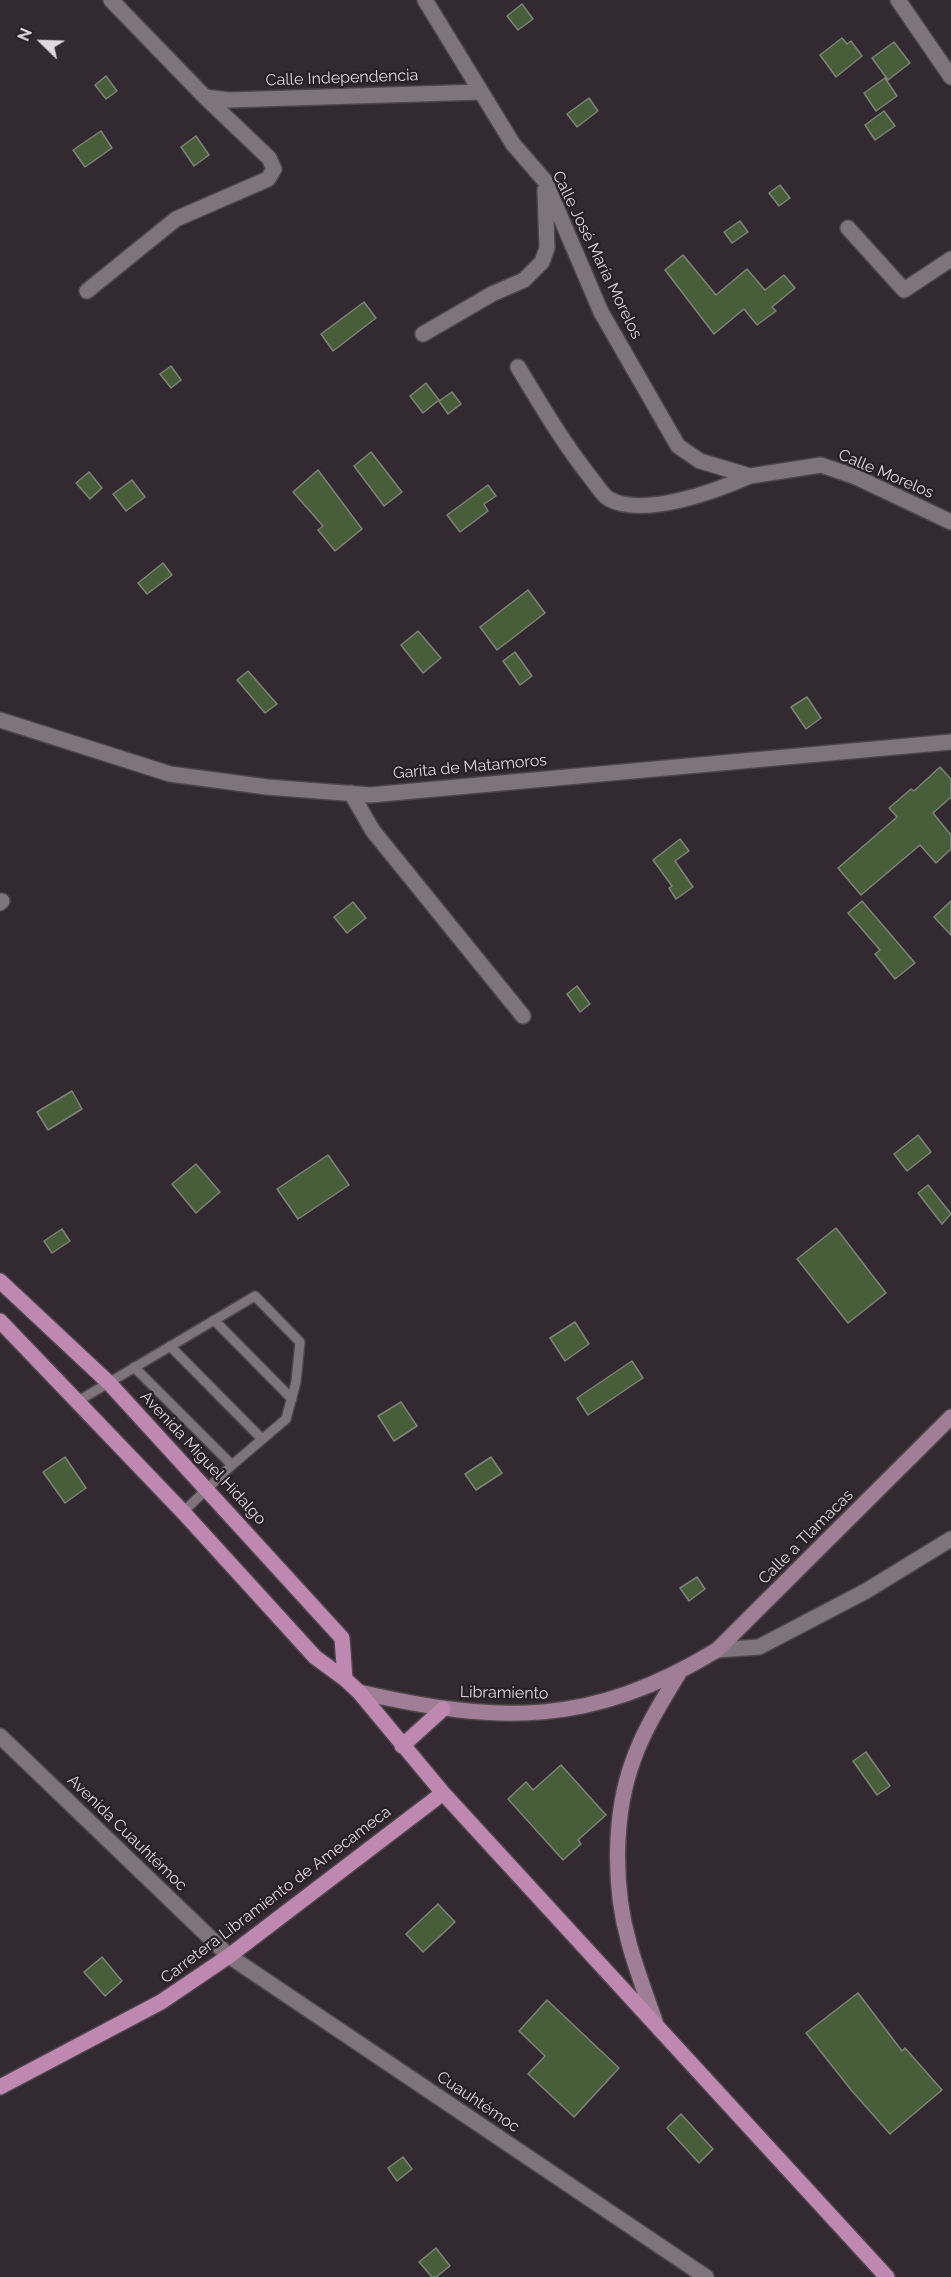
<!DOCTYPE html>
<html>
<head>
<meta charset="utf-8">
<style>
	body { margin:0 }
	#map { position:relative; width:951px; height:2277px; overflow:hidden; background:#332931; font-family:Raleway,sans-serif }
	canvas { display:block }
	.north { position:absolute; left:12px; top:12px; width:60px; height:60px; -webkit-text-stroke:4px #292027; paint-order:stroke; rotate:293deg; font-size:16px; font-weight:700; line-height:24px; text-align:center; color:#dfd8dd }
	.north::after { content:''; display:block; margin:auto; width:21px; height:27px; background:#dfd8dd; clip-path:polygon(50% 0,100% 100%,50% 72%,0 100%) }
</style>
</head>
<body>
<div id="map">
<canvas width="951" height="2277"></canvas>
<div class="north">N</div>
</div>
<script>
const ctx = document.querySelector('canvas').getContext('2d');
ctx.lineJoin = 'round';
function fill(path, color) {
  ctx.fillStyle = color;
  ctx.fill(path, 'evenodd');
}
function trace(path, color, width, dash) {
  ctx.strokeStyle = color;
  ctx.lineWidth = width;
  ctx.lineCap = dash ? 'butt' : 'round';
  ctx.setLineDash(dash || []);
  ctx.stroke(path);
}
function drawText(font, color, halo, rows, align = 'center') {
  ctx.font = font + ' Raleway,sans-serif';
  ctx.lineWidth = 4.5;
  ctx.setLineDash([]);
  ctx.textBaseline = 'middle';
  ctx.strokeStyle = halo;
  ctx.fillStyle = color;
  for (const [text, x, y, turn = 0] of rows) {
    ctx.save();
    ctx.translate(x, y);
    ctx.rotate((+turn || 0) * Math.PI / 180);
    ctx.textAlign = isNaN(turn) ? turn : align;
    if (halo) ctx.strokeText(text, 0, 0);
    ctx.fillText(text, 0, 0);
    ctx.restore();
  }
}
const building = new Path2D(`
	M522,4L533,19L518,30L507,16Z
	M842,38L847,44L851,41L862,56L836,77L820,55Z
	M894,42L910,63L888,80L872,58Z
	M106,76L117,91L106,99L95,85Z
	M885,78L897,96L876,111L864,93Z
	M589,98L598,111L577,127L567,114Z
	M884,111L895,126L875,140L865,125Z
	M101,131L112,148L85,167L73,150Z
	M196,136L209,155L194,166L181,147Z
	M780,185L790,198L779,206L769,193Z
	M740,221L748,232L732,243L724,232Z
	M683,255L716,295L747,269L765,290L784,275L795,288L772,307L776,311L757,325L744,309L714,334L665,270Z
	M364,302L376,318L333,351L321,334Z
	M171,366L181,380L171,388L160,374Z
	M426,383L439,400L423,413L410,396Z
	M452,392L461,404L448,414L439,401Z
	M371,452L402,492L384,506L354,466Z
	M318,470L362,529L335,551L318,530L323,526L293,492Z
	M89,472L102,488L90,499L76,483Z
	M132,480L145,497L126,511L113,494Z
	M488,485L496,496L484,504L488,511L460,532L447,515Z
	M163,563L172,575L147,594L138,583Z
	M528,590L545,613L497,650L480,627Z
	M418,631L441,658L423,673L401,645Z
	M515,652L532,676L520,685L503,661Z
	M248,671L277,704L265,713L237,680Z
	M807,697L821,718L806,729L791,707Z
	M940,767L951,779V797L933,813L951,835V849L936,863L920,845L861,895L838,868L897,817L889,808L911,789L914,791Z
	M680,839L689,851L675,861L693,887L676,899L669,888L672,886L653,860Z
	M862,901L915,963L895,979L875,954L880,950L848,913Z
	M951,901V935L934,917Z
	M353,902L366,918L347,933L334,917Z
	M577,986L590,1004L580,1012L567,994Z
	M72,1091L82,1109L48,1130L37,1112Z
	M918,1135L931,1152L907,1171L894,1154Z
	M328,1155L349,1185L298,1219L277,1189Z
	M196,1164L220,1192L196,1213L172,1184Z
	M928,1185L951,1214L942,1224L918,1193Z
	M836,1228L886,1293L848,1323L797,1259Z
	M62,1229L70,1241L52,1253L44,1241Z
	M575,1322L589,1344L565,1361L550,1338Z
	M632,1361L643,1378L588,1415L577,1398Z
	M401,1402L417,1426L394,1441L378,1416Z
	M65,1457L86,1488L65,1503L43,1472Z
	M491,1457L502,1473L476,1490L465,1474Z
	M697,1577L705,1589L689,1601L680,1588Z
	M866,1752L890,1786L877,1795L853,1761Z
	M561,1765L606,1815L578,1840L581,1844L563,1860L508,1799L526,1782L533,1790Z
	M438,1904L455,1922L423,1952L406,1934Z
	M102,1957L122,1981L105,1996L84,1972Z
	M858,1993L902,2051L905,2048L942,2090L890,2134L852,2091L806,2033Z
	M547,2000L619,2068L574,2117L528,2074L545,2056L519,2031Z
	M681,2114L713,2149L699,2163L667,2128Z
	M403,2157L412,2169L397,2181L388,2168Z
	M436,2248L450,2266L436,2277H432L419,2262Z`);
fill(building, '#485d3a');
trace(building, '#7d8478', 1.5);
const service = new Path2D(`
	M214,1320L292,1399
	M170,1346L262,1439
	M134,1367L232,1465
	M78,1401L255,1296L300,1342L296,1382L286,1419L232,1465L183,1512`);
const minor = new Path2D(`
	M425,0L513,144L545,181L601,312L678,446L700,461L750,476L821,465L856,477L951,522
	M898,0L951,77
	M205,97L229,100L481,92
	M848,228L904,290L951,259
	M87,291L176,219L268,179L274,169L269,158L205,97L111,0
	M423,334L492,294L524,280L542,262L547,248L545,190
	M518,367C541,405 563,443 591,478C596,484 602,495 609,499C644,518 716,491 750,476
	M0,720L170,774L267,787L370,795L951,742
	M351,793L373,831L523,1016
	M0,903L2,901
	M717,1650L759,1647L866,1591L951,1539
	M0,1736L229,1956L706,2277`);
const secondary = new Path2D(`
	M359,1692C500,1724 590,1727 717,1650L951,1417
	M655,2021C646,1995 636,1969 629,1943C613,1887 613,1813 634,1758C645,1728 662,1701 679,1673`);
const primary = new Path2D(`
	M0,1281L109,1383L342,1638L345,1679
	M0,1321L183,1512L315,1657L345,1679L359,1692L443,1793L887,2277
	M402,1746L443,1709
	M0,2087L161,2002L229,1956L443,1793`);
trace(service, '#4e454c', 12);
trace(minor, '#4e454c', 18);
trace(secondary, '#4e454c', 18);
trace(primary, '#4e454c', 18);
trace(service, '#80747c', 9);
trace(minor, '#80747c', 15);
trace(secondary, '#9f7e96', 15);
trace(primary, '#be88b0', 15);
drawText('16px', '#dfd8dd', '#292027', [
	["Calle Independencia",342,78,-2],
	["Calle José María Morelos",597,255,64],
	["Calle Morelos",886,474,23],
	["Garita de Matamoros",470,767,-5],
	["Avenida Miguel Hidalgo",203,1458,47],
	["Calle a Tlamacas",806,1537,-45],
	["Libramiento",504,1693,1],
	["Avenida Cuauhtémoc",127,1833,44],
	["Carretera Libramiento de Amecameca",276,1895,-37],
	["Cuauhtémoc",478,2102,34]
]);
</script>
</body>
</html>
